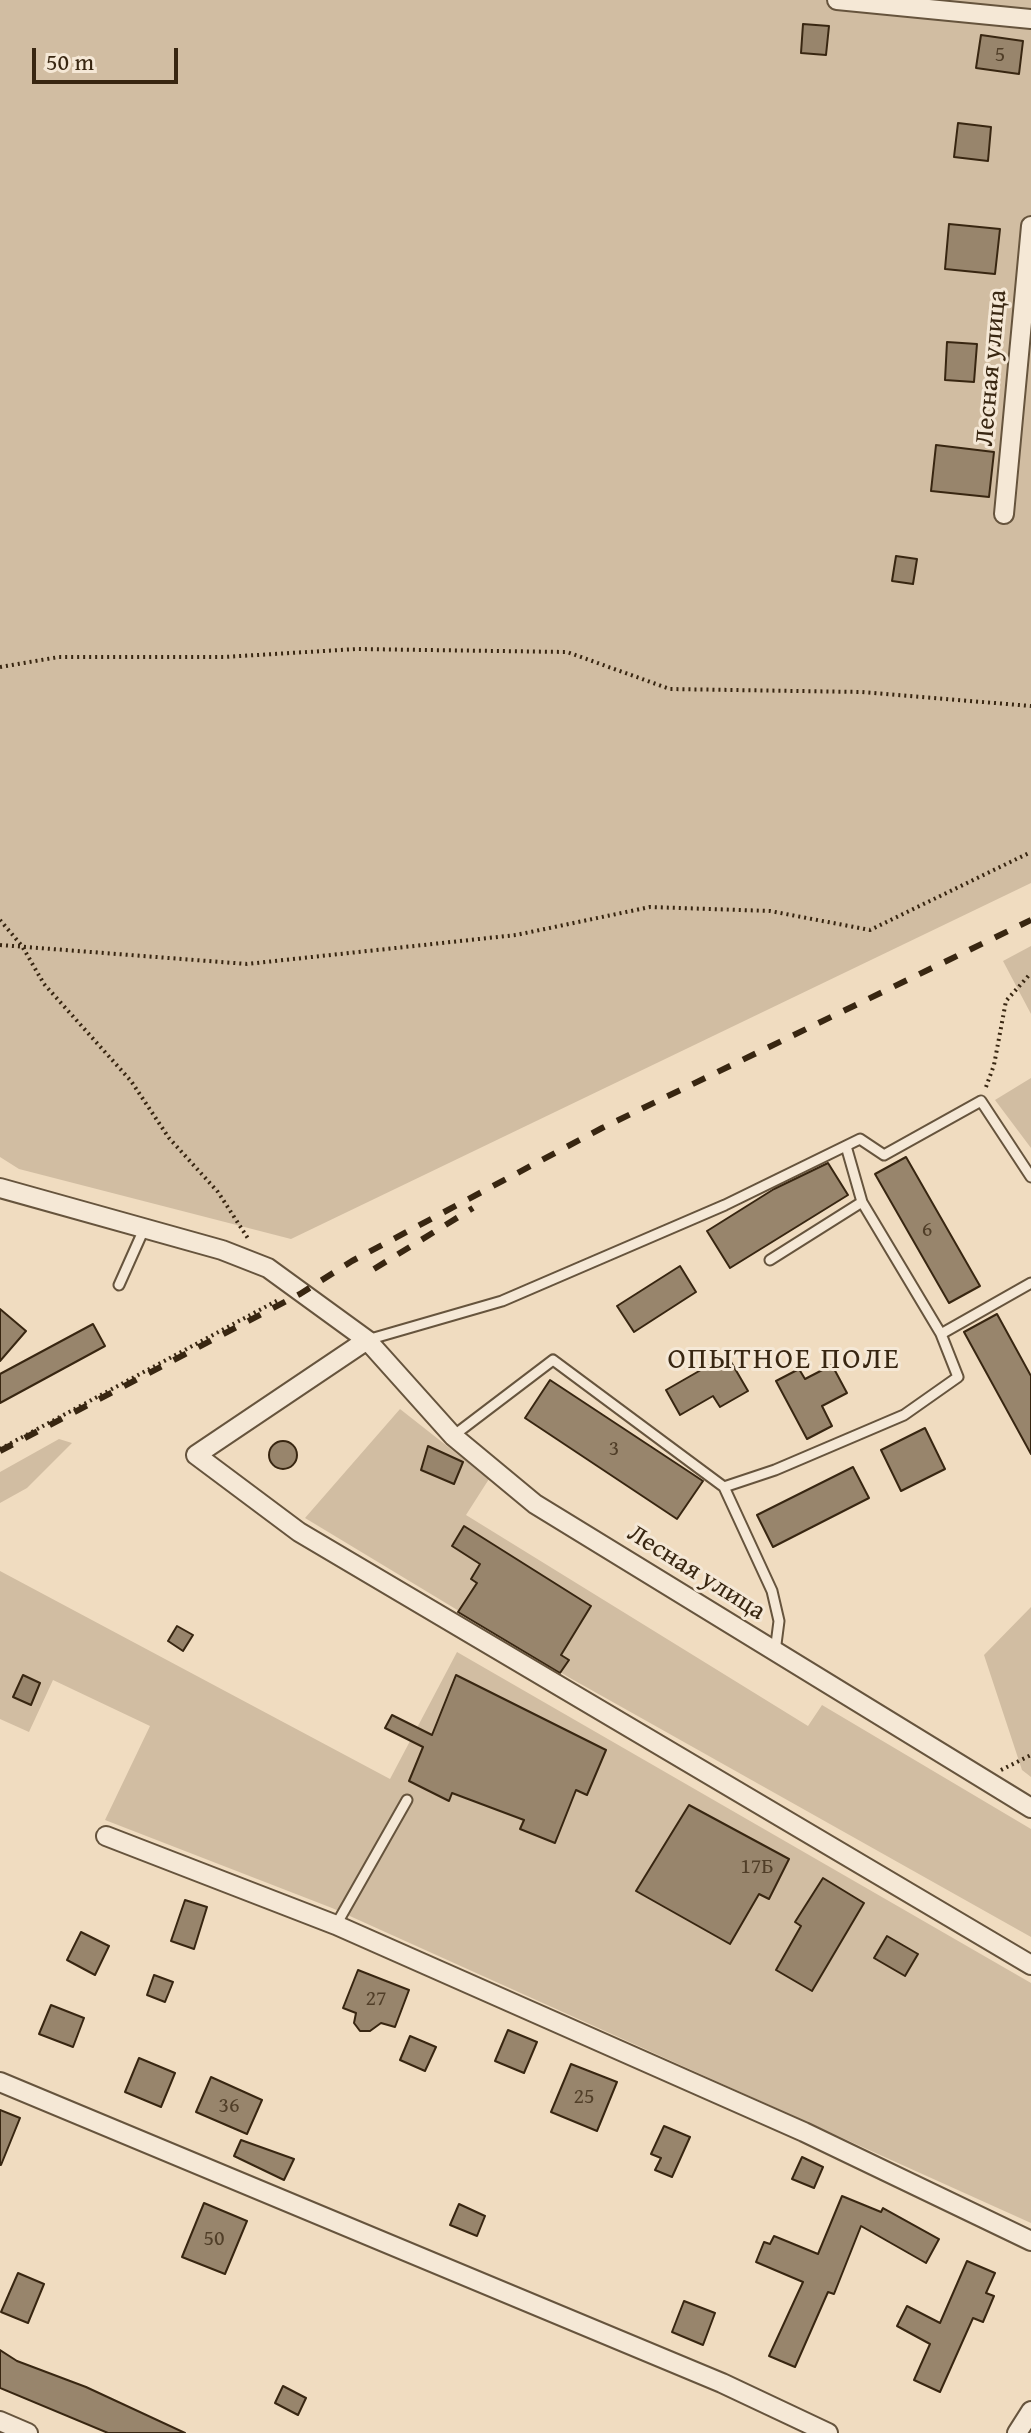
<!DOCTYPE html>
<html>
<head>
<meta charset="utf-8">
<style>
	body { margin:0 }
	#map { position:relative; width:1031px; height:2433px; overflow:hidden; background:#f0dcc0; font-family:"Gentium Book Plus",serif }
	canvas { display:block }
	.scale { position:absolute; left:32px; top:48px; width:146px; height:36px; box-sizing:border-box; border:4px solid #382611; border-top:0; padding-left:10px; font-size:24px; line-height:28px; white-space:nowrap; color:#382611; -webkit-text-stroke:6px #f5e8d6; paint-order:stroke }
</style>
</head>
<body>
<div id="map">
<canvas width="1031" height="2433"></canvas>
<div class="scale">50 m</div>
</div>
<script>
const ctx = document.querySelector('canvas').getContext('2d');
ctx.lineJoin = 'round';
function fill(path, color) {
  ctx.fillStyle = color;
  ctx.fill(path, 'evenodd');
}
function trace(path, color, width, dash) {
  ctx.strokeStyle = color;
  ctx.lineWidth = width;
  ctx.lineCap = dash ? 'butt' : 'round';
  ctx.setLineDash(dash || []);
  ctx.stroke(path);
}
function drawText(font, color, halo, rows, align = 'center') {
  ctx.font = font + ' "Gentium Book Plus",serif';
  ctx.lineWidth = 6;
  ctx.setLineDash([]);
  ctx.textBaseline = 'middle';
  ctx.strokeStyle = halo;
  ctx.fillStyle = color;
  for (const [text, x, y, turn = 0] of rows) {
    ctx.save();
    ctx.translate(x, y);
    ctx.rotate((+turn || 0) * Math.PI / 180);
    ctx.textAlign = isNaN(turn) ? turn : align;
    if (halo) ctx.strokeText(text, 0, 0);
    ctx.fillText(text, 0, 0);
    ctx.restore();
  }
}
fill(new Path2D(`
	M0,0H1031V883L291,1239L19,1169L0,1157Z
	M1031,946V1014L1003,961Z
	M1031,1078V1148L995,1100Z
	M400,1409L489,1479L466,1515L808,1726L822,1705L1031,1829V1937L570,1678L305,1518Z
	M59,1439L72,1443L27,1488L0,1503V1472Z
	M0,1571L390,1779L457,1652L1031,1983V2223L332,1908L105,1820L150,1726L53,1680L29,1732L0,1719Z
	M1031,1607V1777L1022,1770L984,1655Z`), '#d1bda2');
const building = new Path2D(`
	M803,24L829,26L826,55L801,53Z
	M981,35L1023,41L1019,74L976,68Z
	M958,123L991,127L988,161L954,157Z
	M949,224L1000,229L995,274L945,269Z
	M947,342L977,344L974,382L945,380Z
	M936,445L994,452L989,497L931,491Z
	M896,556L917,559L913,584L892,581Z
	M906,1157L980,1286L949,1303L875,1174Z
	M828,1163L848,1195L730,1268L707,1231L774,1189Z
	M680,1266L696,1292L634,1332L617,1306Z
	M0,1309L26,1331L0,1361Z
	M997,1314L1031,1376V1454L964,1332Z
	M93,1324L105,1346L0,1403V1374Z
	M727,1355L748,1391L720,1407L713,1396L680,1415L666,1390Z
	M832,1365L847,1393L822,1406L832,1426L807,1439L776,1381L799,1369L805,1379Z
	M550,1380L703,1481L677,1519L525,1418Z
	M925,1428L945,1469L901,1491L881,1450Z
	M269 1455a14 14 0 1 1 28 0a14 14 0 1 1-28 0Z
	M428,1446L463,1462L454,1484L421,1470Z
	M853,1467L869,1498L773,1547L757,1515Z
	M464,1526L591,1606L561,1655L569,1660L560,1673L458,1612L477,1583L471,1579L480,1564L452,1546Z
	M177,1626L193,1635L183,1651L168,1641Z
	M23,1675L40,1683L31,1705L13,1697Z
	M456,1675L606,1750L587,1795L576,1790L555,1843L520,1829L524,1820L452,1793L449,1801L409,1781L423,1747L385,1728L392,1715L432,1735Z
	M689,1805L789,1859L769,1899L759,1894L730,1944L636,1891Z
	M823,1878L864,1903L812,1991L776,1970L801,1926L795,1922Z
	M185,1900L207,1907L194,1949L171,1941Z
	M81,1932L109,1946L95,1975L67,1960Z
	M887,1936L918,1954L905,1976L874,1958Z
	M358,1970L409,1990L395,2027L381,2023L370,2031H360L354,2023L356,2013L343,2008Z
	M154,1975L173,1982L165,2002L147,1995Z
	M51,2005L84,2018L73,2047L39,2034Z
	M508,2030L537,2042L524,2073L495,2061Z
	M410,2036L436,2047L425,2071L400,2060Z
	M139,2058L175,2073L161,2107L125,2092Z
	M571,2064L617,2082L597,2131L551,2112Z
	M211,2077L262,2100L247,2134L196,2112Z
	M0,2110L20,2118L1,2165H0Z
	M664,2126L690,2137L672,2177L655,2170L661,2158L651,2154Z
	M241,2140L294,2159L284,2180L234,2156Z
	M802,2157L823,2167L814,2188L792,2179Z
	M842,2196L881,2212L883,2208L939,2239L926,2263L861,2226L834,2294L828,2292L795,2367L769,2356L803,2282L756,2262L764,2242L770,2244L774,2236L818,2254Z
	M204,2203L247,2221L225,2274L182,2257Z
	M459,2204L485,2216L477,2236L450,2225Z
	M967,2261L995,2273L986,2293L994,2296L983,2322L973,2318L940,2392L914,2380L930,2344L897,2326L907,2306L940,2323Z
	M18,2273L44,2284L28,2323L1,2312Z
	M684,2301L715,2313L703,2345L672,2332Z
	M0,2350L17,2361L86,2387L185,2433H108L0,2388Z
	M283,2386L306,2398L298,2415L275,2403Z`);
fill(building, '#98856c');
trace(building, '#382611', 2);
const lane = new Path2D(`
	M846,1146L862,1202L941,1334
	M770,1260L862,1202
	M119,1285L144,1229
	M367,1340L502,1301L725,1205L860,1139L884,1155L981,1101L1031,1177
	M453,1436L553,1360L724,1487L775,1470L904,1415L958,1377L941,1334L1031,1283
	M724,1487L772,1591L779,1621L775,1652
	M336,1925L407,1800`);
const street = new Path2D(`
	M837,0L1031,19
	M1004,514L1031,226
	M0,1188L222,1250L268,1268L367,1340L453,1436L535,1504L1031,1808
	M367,1340L196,1455L299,1532L1031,1965
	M106,1836L336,1925L804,2132L1031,2241
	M0,2082L722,2383L828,2433
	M0,2421L28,2433
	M1017,2433L1031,2411`);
trace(lane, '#66543d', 13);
trace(street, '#66543d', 22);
trace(new Path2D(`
	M0,667L59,657H224L357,649L567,652L670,689L861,692L1031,706
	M0,920L22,946L44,984L131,1081L169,1138L218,1192L249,1240
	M0,945L247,964L516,935L650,907L770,911L870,930L1031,852
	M986,1087L994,1065L1006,1001L1031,973
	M0,1449L280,1299
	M1001,1770L1031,1755`), '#382611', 4, [2, 4]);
trace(lane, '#f5e8d6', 9);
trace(street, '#f5e8d6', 18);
trace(new Path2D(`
	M374,1269L473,1208
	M0,1451L300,1294L352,1261L602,1128L1031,920`), '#382611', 6, [14, 14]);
drawText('22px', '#503e28', null, [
	["5",1000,55],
	["6",927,1230],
	["3",614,1449],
	["17Б",757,1867],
	["27",376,1999],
	["25",584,2097],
	["36",229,2106],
	["50",214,2239]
]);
drawText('26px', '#382611', '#f5e8d6', [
	["Лесная улица",992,368,-85],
	["Лесная улица",696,1573,32]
]);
ctx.letterSpacing = '2px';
drawText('30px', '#382611', '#f5e8d6', [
	["ОПЫТНОЕ ПОЛЕ",784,1360]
]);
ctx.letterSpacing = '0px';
</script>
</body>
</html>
